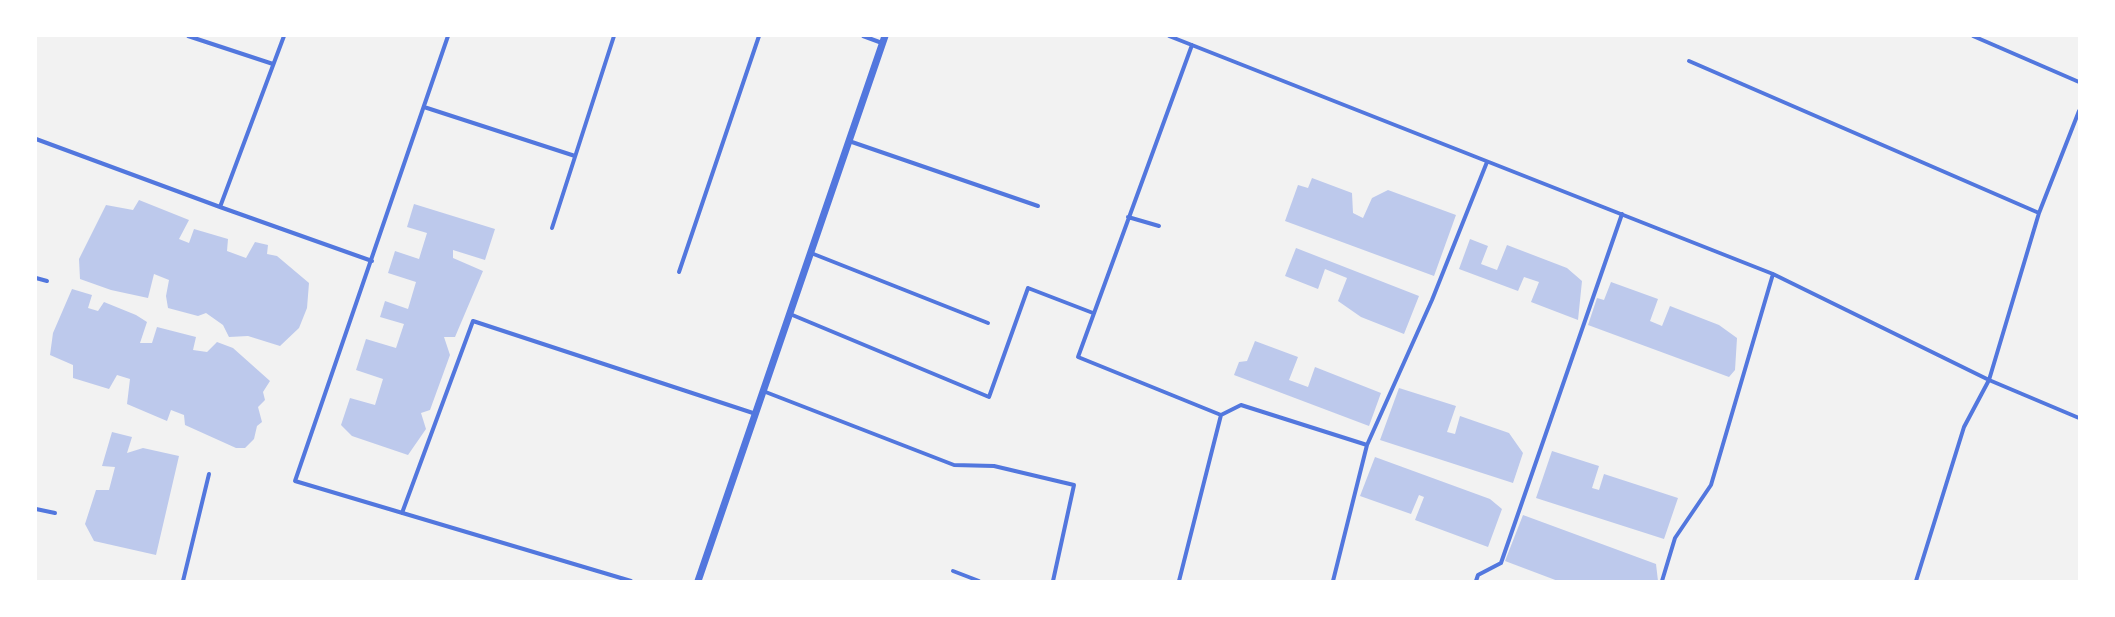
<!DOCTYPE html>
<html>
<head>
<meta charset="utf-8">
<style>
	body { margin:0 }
	#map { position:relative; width:2115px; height:617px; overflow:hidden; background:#f2f2f2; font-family:Poppins,sans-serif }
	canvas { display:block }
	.frame { position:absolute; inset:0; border:37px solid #fff; pointer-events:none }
</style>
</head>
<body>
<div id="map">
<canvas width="2115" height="617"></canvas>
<div class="frame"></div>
</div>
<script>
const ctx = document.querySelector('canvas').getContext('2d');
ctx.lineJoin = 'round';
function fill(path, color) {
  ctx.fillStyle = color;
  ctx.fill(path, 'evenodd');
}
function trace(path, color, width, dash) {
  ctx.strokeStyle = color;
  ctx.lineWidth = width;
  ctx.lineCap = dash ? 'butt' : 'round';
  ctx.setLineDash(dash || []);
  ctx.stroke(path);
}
fill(new Path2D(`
	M1312,178L1352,193L1353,213L1363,218L1372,198L1388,190L1456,215L1434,276L1285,221L1298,185L1308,188Z
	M139,200L189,220L179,239L189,243L194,229L228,239L227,251L246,258L255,242L268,245L267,254L277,256L309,283L307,308L299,328L280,346L248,336L229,337L223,325L206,313L198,316L168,308L166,296L169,280L154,274L148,298L111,290L80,279L79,259L106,205L133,210Z
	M414,204L495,229L485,260L453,250V258L483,271L455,337H444L450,355L430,410L421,413L426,429L408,455L352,436L341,425L350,398L375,405L383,379L356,370L366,339L396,348L404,324L380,317L385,301L408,309L416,282L388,273L395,251L419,259L427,233L407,227Z
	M1470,239L1488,246L1481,264L1497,270L1507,245L1567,268L1582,281L1578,320L1531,302L1539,282L1524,277L1518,291L1459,269Z
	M1296,248L1419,296L1404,334L1361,317L1338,301L1347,278L1325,269L1318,289L1285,276Z
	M1611,282L1658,299L1650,321L1662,326L1670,306L1719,325L1737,338L1735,370L1729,377L1588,325L1597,298L1604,300Z
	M72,289L92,295L88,308L98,311L104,302L136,315L147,322L140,343H152L157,327L196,337L193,350L207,352L217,342L233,348L270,381L263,392L265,400L258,407L262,422L257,426L254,439L245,448H236L185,425L184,415L171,410L167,421L127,404L130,379L117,375L109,389L73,378V365L50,355L53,333Z
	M1255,341L1298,357L1289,380L1308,387L1315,367L1381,393L1369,426L1234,375L1239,362L1247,361Z
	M1399,388L1456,406L1447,432L1455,434L1460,416L1509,433L1523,453L1513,483L1380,440Z
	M112,432L132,437L127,453L143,448L179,456L156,555L94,541L85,524L96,490H109L115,467L102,466Z
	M1552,451L1599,466L1592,488L1599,490L1604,474L1678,498L1664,539L1536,498Z
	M1375,457L1490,499L1502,509L1488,547L1415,520L1424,497L1419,495L1411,514L1360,496Z
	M1523,515L1656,564L1658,581H1558L1505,561Z`), '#bdc9ec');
trace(new Path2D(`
	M188,36L273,64
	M448,36L295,481L631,581
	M863,36L882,43
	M1169,36L1773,274L1989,380L2079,418
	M1973,36L2079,82
	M1192,45L1078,357L1221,415L1241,405L1367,445
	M1689,61L2039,213
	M424,107L575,156
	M36,139L220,207L372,261
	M849,141L1038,206
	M220,207L284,36
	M1128,217L1159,226
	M552,228L614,36
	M811,253L988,323
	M679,272L759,36
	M36,278L47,281
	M790,314L989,397L1028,288L1093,313
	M763,391L954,465L994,466L1074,485L1053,581
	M36,509L55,513
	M402,513L473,321L756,414
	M953,571L979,581
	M183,581L209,474
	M1179,581L1221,415
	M1333,581L1367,445L1432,300L1487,162
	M1476,581L1478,575L1501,563L1622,214
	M1662,581L1675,538L1711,485L1773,274
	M1916,581L1964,427L1989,380L2039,213L2079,111`), '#5277de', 4);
trace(new Path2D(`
	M698,581L885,36`), '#5277de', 7);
</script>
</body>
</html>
